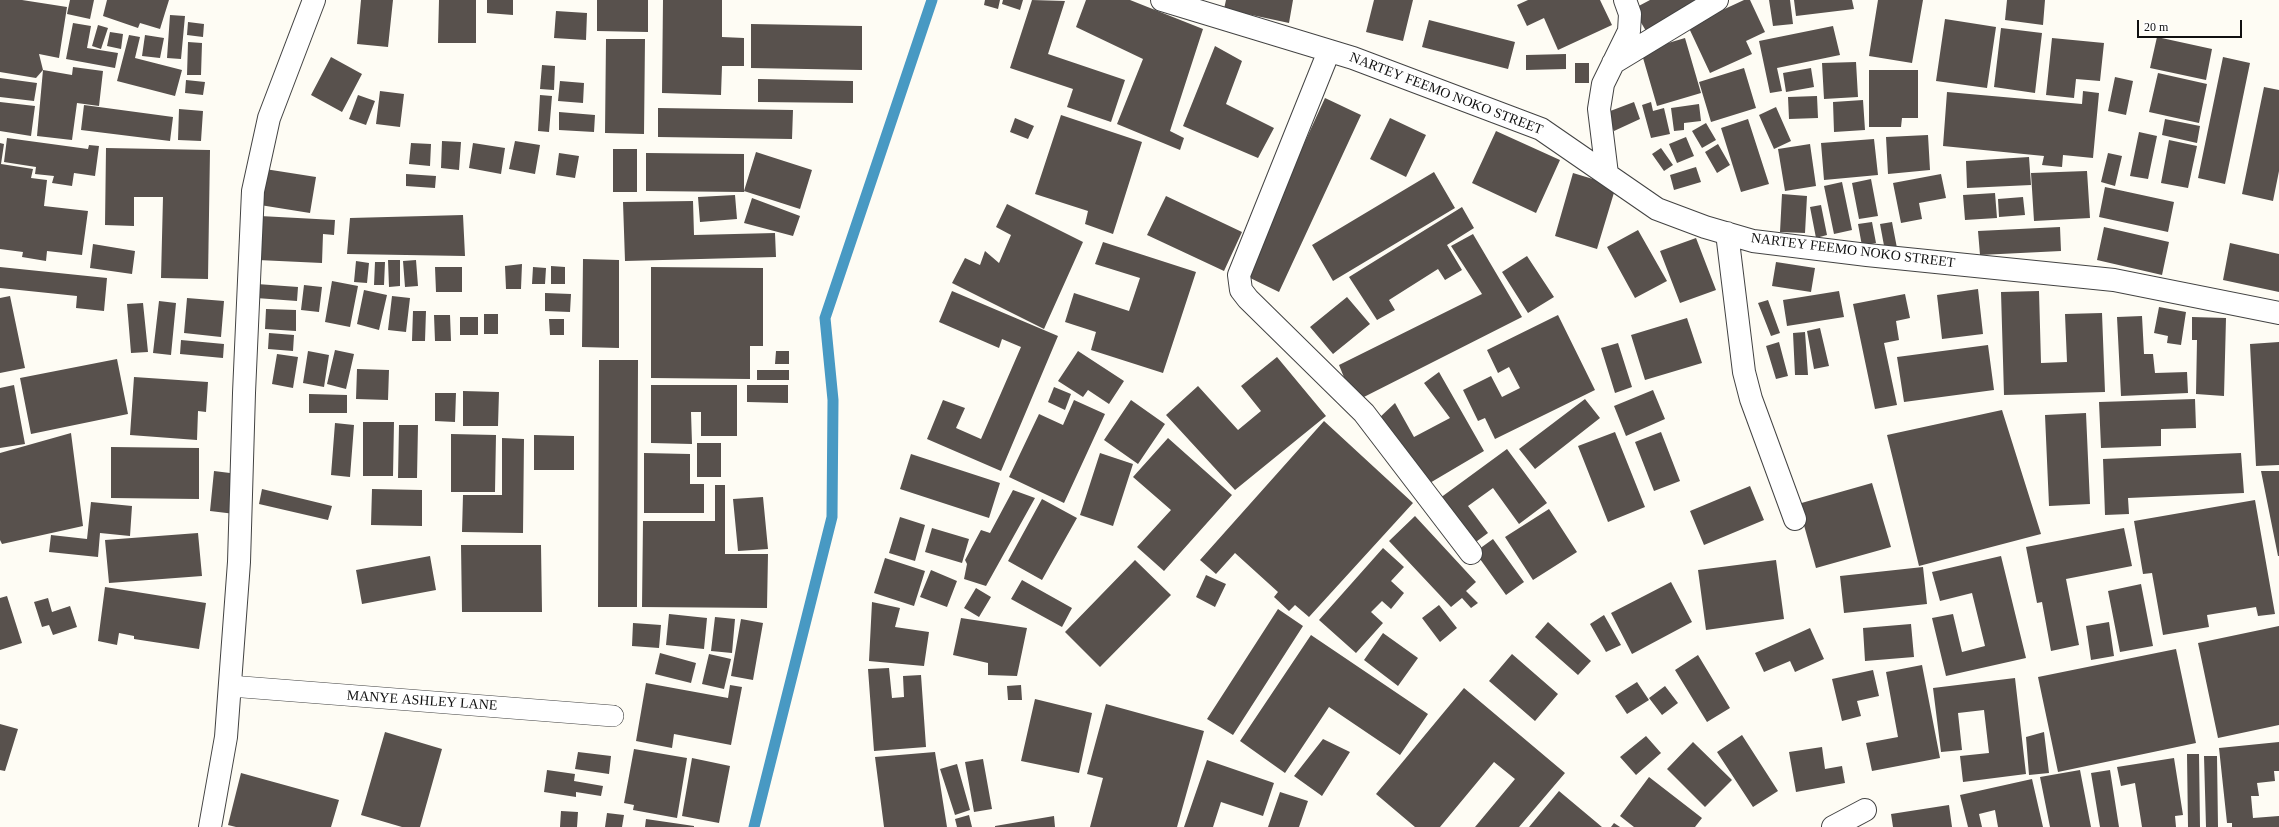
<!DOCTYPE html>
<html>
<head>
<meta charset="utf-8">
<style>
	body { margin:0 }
	#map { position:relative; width:2279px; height:827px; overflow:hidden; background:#fefcf4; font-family:Georgia,serif }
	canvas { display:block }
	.scale { position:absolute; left:2137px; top:20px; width:105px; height:18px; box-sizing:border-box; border:2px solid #101010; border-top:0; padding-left:5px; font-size:12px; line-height:14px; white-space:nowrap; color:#101010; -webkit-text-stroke:3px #fff; paint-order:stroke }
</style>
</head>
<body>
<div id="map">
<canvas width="2279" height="827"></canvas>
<div class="scale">20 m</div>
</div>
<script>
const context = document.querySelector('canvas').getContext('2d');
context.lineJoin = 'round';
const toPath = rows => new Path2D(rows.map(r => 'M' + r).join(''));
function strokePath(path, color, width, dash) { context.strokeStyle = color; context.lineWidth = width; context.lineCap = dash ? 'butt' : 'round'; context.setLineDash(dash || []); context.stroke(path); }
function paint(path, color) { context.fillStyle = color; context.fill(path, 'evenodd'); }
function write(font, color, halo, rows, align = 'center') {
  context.font = font + ' Georgia,serif'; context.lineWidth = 4; context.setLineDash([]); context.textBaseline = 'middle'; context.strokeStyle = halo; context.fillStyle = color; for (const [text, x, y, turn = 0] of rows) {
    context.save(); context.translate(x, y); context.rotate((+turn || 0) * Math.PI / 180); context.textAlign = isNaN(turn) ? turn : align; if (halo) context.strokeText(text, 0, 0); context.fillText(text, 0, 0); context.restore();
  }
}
const stream = toPath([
	[754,827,832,517,833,400,825,318,932,0]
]);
const building = toPath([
	[0,0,22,0,67,7,59,58,39,54,43,70,36,78,0,72],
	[70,0,94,0,90,19,67,14],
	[107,0,169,0,160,29,140,23,138,28,103,16],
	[361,0,393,0,388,47,357,44],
	[439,0,476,0,476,43,438,43],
	[487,0,513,0,513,15,487,13],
	[597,0,648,0,648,32,597,31],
	[663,0,722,0,722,37,744,38,744,66,722,66,721,95,662,93],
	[985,0,1000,0,998,9,984,5],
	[1003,0,1023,0,1020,10,1002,4],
	[1032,0,1065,1,1048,54,1125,80,1111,122,1067,107,1073,89,1010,68],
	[1086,0,1130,0,1203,29,1170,131,1184,138,1180,150,1117,124,1143,59,1076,27],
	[1226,0,1293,0,1289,23,1224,9],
	[1374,0,1413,0,1403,41,1366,32],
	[1528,0,1600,0,1612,25,1558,50,1544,18,1527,26,1517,5],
	[1650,0,1701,0,1646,31,1633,9],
	[1744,0,1750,0,1765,32,1746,41,1752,54,1710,73,1688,26],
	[1769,0,1790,0,1793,24,1773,26],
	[1794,0,1852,0,1854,9,1796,16],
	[1878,0,1923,0,1912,63,1869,56],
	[2007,0,2045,0,2043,25,2005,20],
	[556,11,587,13,586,40,554,38],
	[170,15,185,16,181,59,167,58],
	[1945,19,1996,27,1987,88,1936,81],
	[1429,20,1515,42,1508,69,1422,47],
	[188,22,204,24,203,37,187,35],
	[73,23,91,26,87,48,118,53,115,68,66,59],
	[751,24,862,26,862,70,751,68],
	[98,25,108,28,101,49,92,46],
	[1833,26,1840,55,1777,68,1782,91,1770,93,1759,41],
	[2001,28,2042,33,2035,93,1994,87],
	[110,32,123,34,121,49,107,46],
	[129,35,140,37,135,58,182,70,175,96,117,81],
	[145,35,164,38,160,58,142,56],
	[2157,37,2212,49,2206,80,2150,68],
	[1685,38,1701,93,1657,106,1641,51],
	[2052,38,2104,43,2100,81,2076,79,2074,98,2046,95],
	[606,39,645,39,644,134,605,133],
	[188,42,202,43,201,75,187,75],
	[1215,46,1242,61,1226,104,1274,128,1258,158,1183,126],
	[1566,54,1566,69,1526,70,1526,55],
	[331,57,362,74,342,112,311,95],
	[2223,57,2250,63,2225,184,2198,178],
	[1856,62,1858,97,1824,99,1822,63],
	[1575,63,1589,63,1589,83,1575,83],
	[542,65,555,66,554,90,540,89],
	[73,67,103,71,99,106,77,103,72,140,37,136,43,70,72,75],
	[1744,68,1756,108,1711,122,1699,82],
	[1811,68,1814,87,1786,92,1783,73],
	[1869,70,1918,70,1918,118,1902,118,1901,127,1869,127],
	[2158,73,2207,84,2199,123,2149,112],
	[2115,77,2133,81,2126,115,2108,111],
	[0,78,37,83,34,101,0,97],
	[758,79,853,81,853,103,758,102],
	[186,80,205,82,203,95,185,93],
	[560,81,584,83,583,103,558,101],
	[2264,87,2279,90,2279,171,2273,201,2242,194],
	[380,91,404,94,400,127,376,124],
	[2083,91,2099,93,2093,158,2063,155,2062,167,2042,165,2044,156,1943,146,1947,92,2082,104],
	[358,95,375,101,366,125,349,119],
	[540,95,552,96,549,132,538,131],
	[1817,96,1818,118,1789,119,1788,97],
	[1325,98,1361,115,1279,292,1244,275],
	[1863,100,1865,130,1834,132,1833,102],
	[0,102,35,106,31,136,0,131],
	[1634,102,1640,119,1614,131,1605,113],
	[1651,102,1653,111,1664,108,1670,134,1651,138,1642,105],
	[1699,104,1701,121,1684,123,1684,130,1674,131,1671,108],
	[84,105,173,117,170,141,81,130],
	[1776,107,1791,141,1774,149,1759,115],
	[658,108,793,110,792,139,658,137],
	[179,109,203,111,201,141,178,140],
	[559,112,595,115,594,132,559,130],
	[1061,115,1142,142,1113,234,1085,224,1088,211,1035,194],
	[1015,118,1034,126,1028,139,1010,132],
	[1390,118,1426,135,1406,177,1370,159],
	[1748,119,1769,184,1741,192,1721,128],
	[2165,119,2200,126,2197,143,2162,135],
	[1706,123,1716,140,1702,148,1692,131],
	[1496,131,1560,160,1536,213,1472,183],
	[2139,132,2157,136,2148,179,2130,176],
	[1928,135,1930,170,1888,174,1886,137],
	[1686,137,1694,156,1677,163,1669,144],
	[7,138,88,149,89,145,99,146,95,176,74,173,72,186,52,183,54,176,35,174,36,167,4,162],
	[1874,139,1878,175,1824,180,1821,143],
	[2169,140,2197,146,2188,188,2161,183],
	[442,141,461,142,459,170,441,168],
	[515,141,540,145,535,174,509,169],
	[0,143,4,144,1,164,33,169,31,178,47,180,44,206,88,211,82,255,47,251,46,261,22,257,23,252,0,249],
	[411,143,431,144,430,166,409,164],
	[473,143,505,148,501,174,469,168],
	[1718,144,1730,165,1717,173,1705,152],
	[1810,144,1816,186,1785,191,1778,149],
	[106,148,210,150,208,279,161,278,163,197,134,197,134,226,105,225],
	[1661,148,1673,165,1664,171,1652,154],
	[613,149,637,149,637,192,613,192],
	[756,152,812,170,800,209,744,191],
	[559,153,579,156,575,178,556,175],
	[646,153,744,154,744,192,646,191],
	[2108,153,2122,156,2115,186,2101,182],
	[2029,157,2031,185,1967,188,1966,161],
	[1696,167,1701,182,1674,190,1670,175],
	[265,169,316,177,310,213,260,205],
	[2087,171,2090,218,2034,221,2031,173],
	[1434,172,1455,208,1333,281,1312,245],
	[1573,173,1616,186,1597,249,1555,236],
	[406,174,436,176,435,188,406,186],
	[1941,174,1946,198,1919,203,1922,219,1901,223,1893,183],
	[1871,179,1878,216,1859,219,1852,183],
	[1842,182,1852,230,1834,234,1824,186],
	[2105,187,2174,202,2168,232,2099,217],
	[1995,193,1997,218,1965,220,1963,195],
	[1782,194,1807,196,1805,233,1780,232],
	[735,195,737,219,700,222,698,197],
	[1166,196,1242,232,1224,271,1147,235],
	[2023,197,2025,215,1999,217,1998,199],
	[752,198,800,216,793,236,744,223],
	[693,201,694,235,775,233,776,257,625,261,623,202],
	[1007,204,1083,242,1044,329,952,283,965,258,980,265,985,251,999,263,1011,235,996,227],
	[1821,205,1827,235,1816,238,1810,207],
	[1462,207,1474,228,1447,245,1462,270,1445,280,1438,269,1389,300,1395,310,1377,320,1349,277],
	[463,215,465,256,347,254,350,218],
	[260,216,335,220,334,235,323,234,322,263,258,260],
	[1872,222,1876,243,1862,246,1858,224],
	[1892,222,1897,248,1885,251,1880,224],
	[2060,227,2061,251,1980,255,1978,231],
	[2104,227,2169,242,2162,275,2097,260],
	[1638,230,1667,281,1635,298,1607,247],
	[1473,234,1522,317,1354,402,1339,365,1482,294,1451,246],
	[1696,238,1716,290,1680,303,1660,251],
	[1103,242,1196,272,1163,373,1091,350,1096,332,1065,322,1074,293,1129,311,1140,278,1095,264],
	[2230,243,2279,254,2279,292,2223,280],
	[93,244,135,251,132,274,90,268],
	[1527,256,1554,297,1528,313,1502,272],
	[583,259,619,260,619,348,582,347],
	[388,260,400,260,400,286,389,287],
	[416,260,418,286,405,287,403,261],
	[356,261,369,263,367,283,354,282],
	[375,262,385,262,384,285,374,285],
	[1776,262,1815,268,1811,292,1772,286],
	[522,264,521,289,506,289,505,266],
	[551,266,565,267,565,284,551,284],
	[0,267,107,278,104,311,76,308,77,296,0,288],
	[435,267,462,267,462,292,436,292],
	[533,267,546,268,545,284,532,284],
	[651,267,763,268,763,346,750,346,750,379,651,378],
	[332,281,358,286,350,327,325,322],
	[257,284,298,287,297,301,256,298],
	[304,285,322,287,319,312,301,310],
	[1978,289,1983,334,1942,339,1937,295],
	[364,290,387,295,379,330,357,324],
	[952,291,1058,336,1001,471,927,439,943,400,965,408,956,428,981,439,1021,347,1002,339,999,348,939,322],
	[1839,291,1844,317,1787,326,1783,300],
	[2039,291,2041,363,2067,362,2065,314,2102,313,2105,392,2004,395,2001,292],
	[545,293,571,294,570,312,545,311],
	[1905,294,1910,318,1896,321,1899,340,1884,343,1897,405,1875,409,1853,304],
	[10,296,25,368,0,373,0,298],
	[392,296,410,298,406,332,388,330],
	[1347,297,1370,324,1333,354,1310,327],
	[187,298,224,301,221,337,184,333],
	[1768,300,1780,333,1771,336,1758,303],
	[159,301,176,303,171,355,153,353],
	[143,303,148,352,131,353,127,304],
	[2159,307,2186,312,2181,345,2167,343,2168,336,2154,333],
	[266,309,296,310,296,331,265,329],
	[413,311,426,311,425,341,412,341],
	[484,314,498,314,498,334,484,334],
	[434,315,450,315,451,341,435,341],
	[1558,315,1595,390,1495,439,1485,418,1478,421,1463,390,1491,376,1502,397,1520,388,1509,367,1498,373,1487,350],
	[2142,316,2144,354,2153,354,2155,373,2187,372,2188,393,2121,396,2117,317],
	[460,317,478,317,478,335,460,335],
	[2192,317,2226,318,2224,396,2196,394,2197,340,2192,340],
	[1687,318,1702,363,1645,380,1631,335],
	[549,319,564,319,564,335,550,335],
	[1820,328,1829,366,1814,369,1807,331],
	[1805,332,1808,375,1795,375,1793,333],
	[269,333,294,335,293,351,268,349],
	[181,340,224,344,223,358,180,354],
	[1779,342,1788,376,1776,379,1766,346],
	[2279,342,2279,465,2256,466,2250,344],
	[1618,343,1632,387,1615,393,1601,348],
	[1988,345,1994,390,1904,402,1897,357],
	[335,350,354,354,346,389,327,384],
	[308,351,329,355,324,387,303,383],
	[776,351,789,351,789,364,775,364],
	[1078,351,1124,381,1109,404,1088,390,1083,397,1058,381],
	[277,354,298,357,293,388,272,384],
	[1277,357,1326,416,1235,490,1166,415,1198,386,1238,430,1261,411,1241,386],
	[117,359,128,414,31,434,20,378],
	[599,360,638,360,637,607,598,607],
	[357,369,389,370,388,400,356,399],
	[757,370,789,370,789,380,757,380],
	[1439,372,1484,451,1423,487,1378,419,1395,403,1414,437,1450,418,1424,383],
	[134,377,208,382,206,412,198,411,197,440,130,435],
	[14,385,25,444,0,448,0,388],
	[651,385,737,385,737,436,701,436,701,412,691,412,692,444,651,443],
	[747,385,788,385,788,403,747,402],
	[1054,387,1071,394,1065,410,1048,402],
	[1653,390,1665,419,1626,436,1614,406],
	[463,391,499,392,498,426,463,426],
	[435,393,456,393,455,422,435,421],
	[309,394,347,395,347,413,309,413],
	[1585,399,1600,418,1535,469,1519,449],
	[2195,399,2196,428,2161,429,2161,446,2101,448,2099,402],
	[1074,400,1105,414,1064,503,1009,477,1039,414,1063,425],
	[1131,400,1165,424,1138,464,1104,440],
	[2002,410,2041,534,1919,566,1887,435],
	[2086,413,2090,504,2049,506,2045,415],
	[1324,421,1413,503,1309,617,1295,605,1289,611,1274,597,1278,592,1235,553,1216,574,1200,560],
	[363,422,394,422,393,476,363,476],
	[335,423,354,425,350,477,331,475],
	[399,425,418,425,417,478,398,478],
	[1615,432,1645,507,1608,522,1578,446],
	[1661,432,1680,481,1654,491,1635,442],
	[71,433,83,526,2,544,0,540,0,453],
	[451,434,496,435,495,492,451,492],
	[534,435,574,436,574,470,534,470],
	[502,438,524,439,523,533,462,532,463,495,502,495],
	[1168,438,1232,495,1164,571,1137,547,1171,510,1133,477],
	[697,443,721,443,721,477,697,477],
	[111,447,199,448,199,499,111,498],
	[1507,449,1547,503,1519,524,1493,488,1468,506,1488,533,1469,547,1436,501],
	[644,453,690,454,690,484,704,484,704,513,644,513],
	[1100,453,1133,464,1113,526,1080,515],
	[2241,453,2244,493,2128,498,2129,514,2105,515,2103,459],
	[911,454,1000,483,989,518,900,489],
	[214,471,238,474,235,514,210,511],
	[2261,471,2279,471,2279,556,2278,556],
	[1872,483,1891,547,1816,568,1798,504],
	[715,485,725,485,725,554,768,554,767,608,642,607,643,521,715,521],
	[1750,486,1764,520,1704,545,1690,511],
	[262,489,332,506,328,520,259,504],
	[372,489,422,490,422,526,371,525],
	[1013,490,1035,498,986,586,964,579,967,564,965,560,981,530,990,533],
	[763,497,768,549,738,551,733,499],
	[1042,499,1077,518,1042,580,1008,561],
	[2255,500,2275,614,2258,616,2256,607,2207,615,2209,627,2163,635,2152,573,2143,574,2134,521],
	[91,502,132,506,130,536,100,533,98,557,49,552,51,535,87,539],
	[1549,509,1577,552,1533,580,1505,537],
	[1415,516,1476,582,1466,591,1478,603,1471,608,1462,598,1451,607,1389,541],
	[900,517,925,525,915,561,889,553],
	[932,528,969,539,962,563,925,552],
	[2124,528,2132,566,2066,579,2079,645,2051,651,2042,602,2037,603,2026,547],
	[198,533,202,576,109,583,105,540],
	[1493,539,1524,582,1506,595,1475,552],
	[461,545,541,545,542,612,462,612],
	[1383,548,1404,567,1391,581,1404,593,1391,609,1382,601,1371,612,1383,623,1356,653,1319,620],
	[430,556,436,590,362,604,356,570],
	[2001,556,2026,658,1946,676,1932,618,1953,614,1962,652,1985,646,1972,593,1940,601,1932,572],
	[885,558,925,571,914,606,874,593],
	[1135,560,1171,595,1100,667,1065,632],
	[1776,560,1784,619,1706,630,1698,570],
	[1923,567,1927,604,1844,613,1840,576],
	[931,570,957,581,947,607,920,597],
	[1206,575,1226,584,1215,607,1196,597],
	[1022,580,1072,608,1062,627,1011,599],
	[1671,582,1692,622,1632,654,1611,613],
	[2141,584,2153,646,2120,652,2108,591],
	[105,587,206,603,199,649,134,639,134,636,119,633,117,645,98,641],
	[976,588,991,597,979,617,964,608],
	[7,596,22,643,0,650,0,598],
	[48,598,52,612,70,606,77,627,53,635,49,625,42,627,34,602],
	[872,602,900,608,895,627,929,632,924,666,869,661],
	[1439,605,1457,628,1440,642,1422,618],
	[1278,609,1303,626,1233,735,1207,719],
	[669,614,707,618,704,649,666,645],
	[1604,615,1621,645,1606,652,1590,624],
	[715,617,735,619,732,653,711,651],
	[961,618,1027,628,1017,676,988,675,988,663,953,655],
	[741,619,763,623,753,680,731,676],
	[1548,622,1591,661,1578,675,1535,637],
	[2109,622,2114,656,2091,660,2086,626],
	[633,623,661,625,659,648,632,646],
	[1911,624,1914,657,1865,661,1863,628],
	[2279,626,2279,725,2218,738,2198,643],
	[1810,628,1824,659,1795,672,1790,661,1764,672,1755,653],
	[1383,633,1418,658,1398,686,1364,660],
	[1311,635,1428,714,1400,755,1329,707,1285,773,1240,741],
	[2176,649,2196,743,2058,772,2038,677],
	[660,653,696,663,691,683,655,674],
	[709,654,731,659,724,689,702,684],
	[1512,654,1558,694,1535,721,1489,681],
	[1698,655,1730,708,1707,722,1675,670],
	[1922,665,1940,758,1872,771,1866,743,1898,737,1886,672],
	[889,668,892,698,904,697,903,676,921,675,926,747,874,751,868,669],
	[1873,670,1879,696,1857,701,1861,716,1842,721,1832,679],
	[2015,678,2026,774,1963,782,1960,756,1989,753,1984,710,1958,713,1962,750,1941,752,1933,688],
	[1637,682,1649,700,1627,714,1615,696],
	[646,683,728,698,730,685,742,687,731,745,674,734,672,748,636,741],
	[1021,685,1022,700,1008,700,1007,686],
	[1665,686,1678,703,1662,715,1649,698],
	[1464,688,1565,773,1519,827,1475,827,1515,779,1494,762,1440,827,1415,827,1376,794],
	[1035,699,1092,713,1079,773,1021,761],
	[1106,704,1204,731,1177,827,1090,827,1103,778,1087,774],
	[0,724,18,729,5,771,0,770],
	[385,732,442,749,420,827,402,827,361,815],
	[2044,732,2049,773,2029,775,2026,737],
	[1742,735,1778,791,1753,807,1717,752],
	[1646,736,1661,753,1636,775,1620,757],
	[1323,739,1350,752,1322,796,1294,776],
	[1693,742,1732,780,1705,807,1667,769],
	[2279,742,2279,771,2274,771,2275,781,2257,783,2259,796,2251,796,2253,818,2279,816,2279,827,2232,827,2232,823,2227,823,2219,748],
	[1822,747,1825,769,1842,766,1845,783,1796,792,1789,752],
	[634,749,687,758,677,818,633,810,634,805,624,803],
	[578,752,611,756,609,774,575,769],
	[935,752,947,827,884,827,875,757],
	[2187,754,2199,754,2200,827,2188,827],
	[2204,756,2217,756,2218,827,2206,827],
	[692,758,730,766,719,823,682,816],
	[2174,758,2183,815,2175,816,2176,827,2142,827,2135,783,2121,786,2117,767],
	[983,759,992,809,974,812,965,762],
	[1207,760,1274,783,1263,816,1221,802,1213,827,1184,827],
	[957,764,970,810,955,815,940,769],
	[547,770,575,774,574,781,603,786,601,796,576,792,576,797,544,792],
	[2080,770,2091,827,2050,827,2040,777],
	[2110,770,2119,827,2100,827,2091,773],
	[241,773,339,800,331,827,236,827,228,825],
	[1649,777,1702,818,1695,827,1634,827,1620,816],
	[2032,779,2043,827,1998,827,1995,810,1979,814,1982,827,1968,827,1960,795],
	[1559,791,1602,827,1529,827],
	[1280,792,1308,801,1299,827,1268,827],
	[1949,805,1952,827,1893,827,1891,814],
	[561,811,578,812,577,827,560,827],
	[607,813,624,815,622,827,605,827],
	[969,815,972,827,957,827,955,819],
	[1054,816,1055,827,995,827,995,826],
	[646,819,694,826,694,827,645,827],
	[1614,823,1620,827,1611,827]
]);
const lane = toPath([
	[230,686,613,716]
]);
const street = toPath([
	[1162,0,1353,58,1541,129,1657,209,1705,227,1753,241,1867,255,2114,280,2279,313],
	[1329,51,1239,275,1241,290,1248,299,1364,413,1471,553],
	[1613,63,1717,0],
	[1607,174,1599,109,1603,84,1629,31,1630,14,1625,0],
	[1727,233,1744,372,1751,399,1795,519],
	[210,827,226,737,239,562,244,393,253,191,269,118,314,0],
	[1833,827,1865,810]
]);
const streetNames = [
	["NARTEY FEEMO NOKO STREET",1446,94,21],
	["NARTEY FEEMO NOKO STREET",1853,251,7],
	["MANYE ASHLEY LANE",422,701,4]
];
strokePath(stream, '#4899c3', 11);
paint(building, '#58514d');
strokePath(lane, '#434343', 22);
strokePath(street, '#434343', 24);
strokePath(lane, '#fff', 21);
strokePath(street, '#fff', 22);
write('14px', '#101010', '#fff', streetNames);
</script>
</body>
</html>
